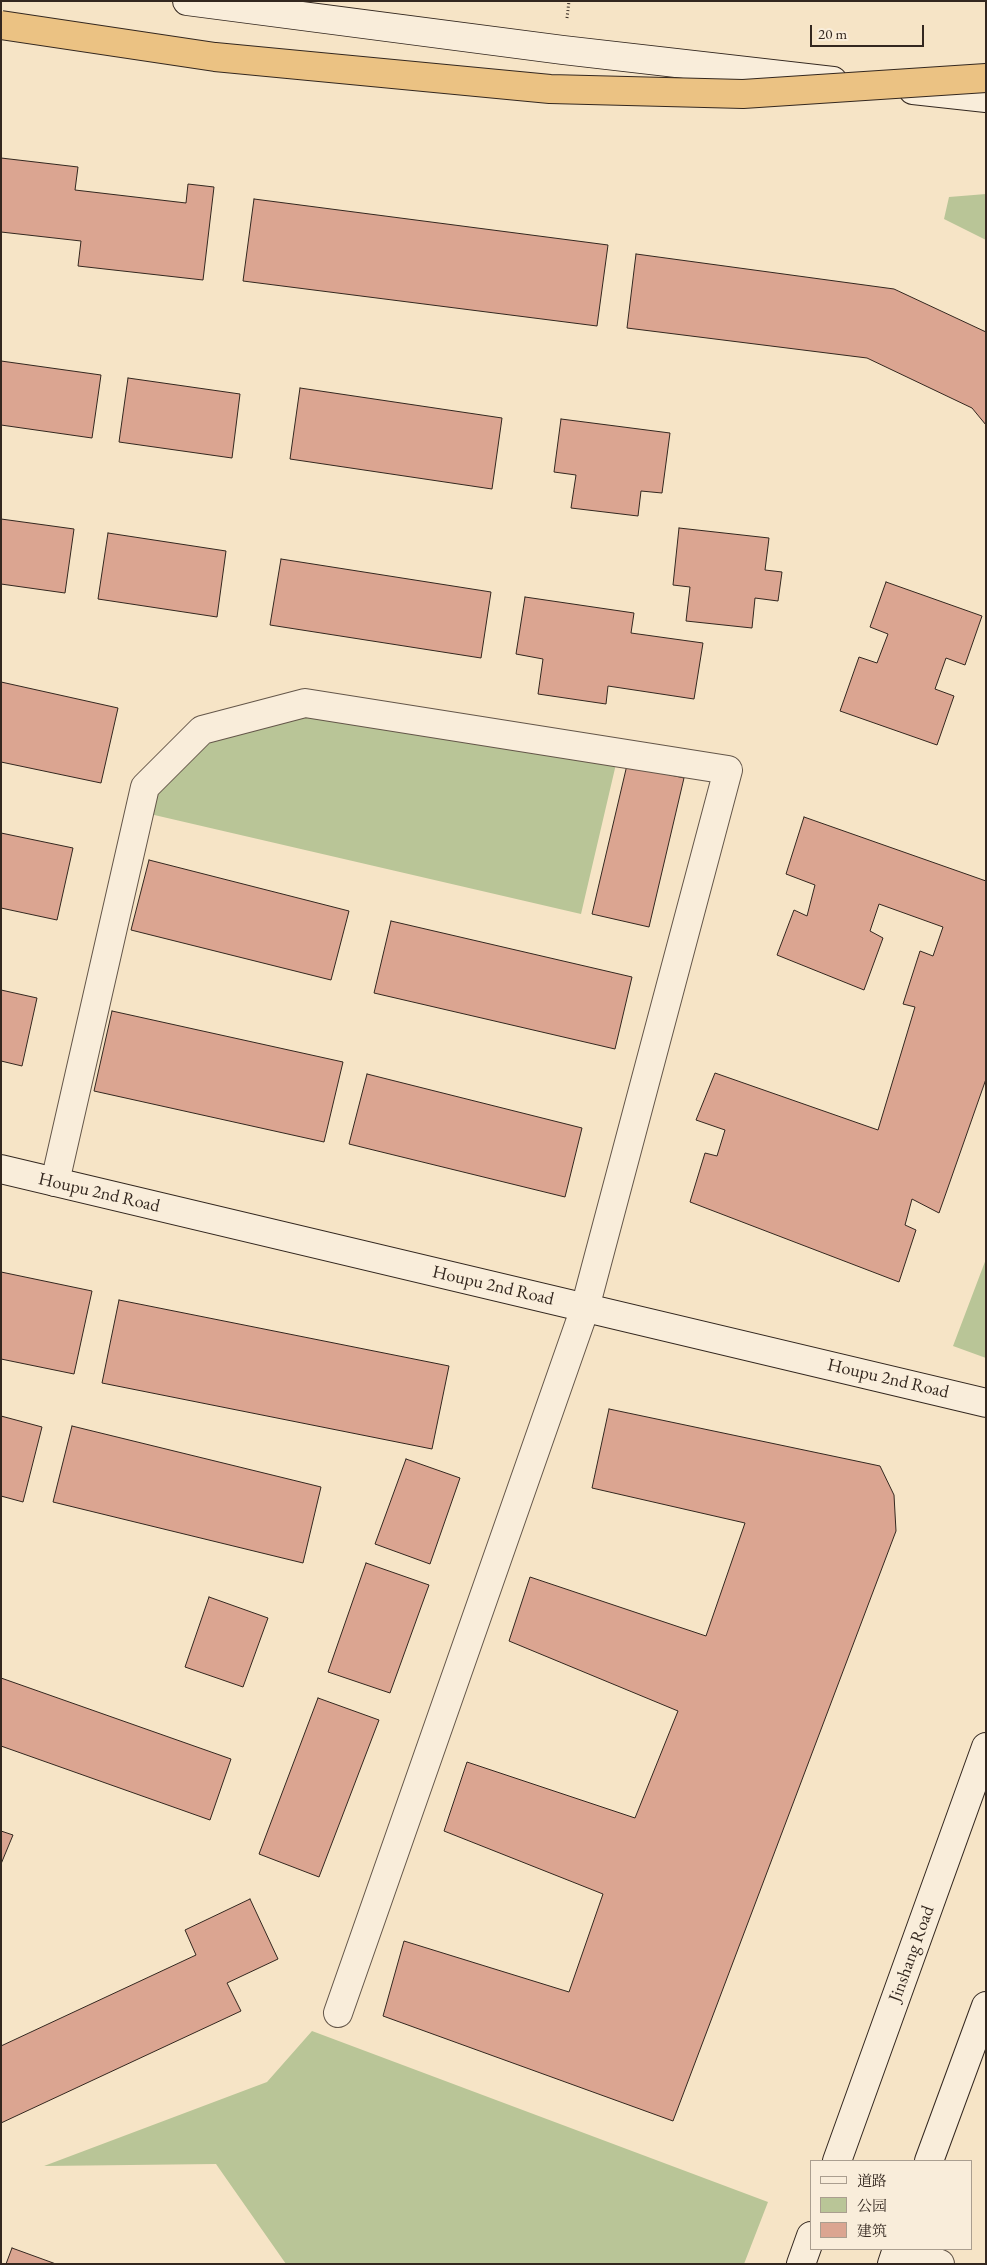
<!DOCTYPE html>
<html>
<head>
<meta charset="utf-8">
<style>
	body { margin:0 }
	#map { position:relative; width:987px; height:2265px; overflow:hidden; background:#f6e4c6; font-family:"EB Garamond","Noto Serif SC",serif }
	canvas { display:block }
	.frame { position:absolute; inset:0; border:2px solid #33271f; pointer-events:none }
	.legend { position:absolute; left:810px; top:2160px; width:162px; height:90px; box-sizing:border-box; background:#f9edda; border:1px solid #aa9e8f; margin:0; padding:6px 9px; list-style:none; font-size:15px; color:#33271f }
	.legend li { display:flex; align-items:center; gap:10px; height:25px }
	.legend b { width:25px; border:1px solid #aa9e8f }
	.scale { position:absolute; left:810px; top:25px; width:114px; height:22px; box-sizing:border-box; border:2px solid #33271f; border-top:0; padding-left:6px; font-size:15px; line-height:18px; white-space:nowrap; color:#33271f; -webkit-text-stroke:4px #f9edda; paint-order:stroke }
</style>
</head>
<body>
<div id="map">
<canvas width="987" height="2265"></canvas>
<div class="frame"></div>
<ul class="legend">
<li><b style="height:6px;background:#f9edda"></b>道路</li>
<li><b style="height:14px;background:#b9c597"></b>公园</li>
<li><b style="height:14px;background:#dba591"></b>建筑</li>
</ul>
<div class="scale">20 m</div>
</div>
<script>
const context = document.querySelector('canvas').getContext('2d');
context.lineJoin = 'round';
function paint(path, color) { context.fillStyle = color; context.fill(path, 'evenodd'); }
const toPath = rows => new Path2D(rows.map(r => 'M' + r).join(''));
function strokePath(path, color, width, dash) { context.strokeStyle = color; context.lineWidth = width; context.lineCap = dash ? 'butt' : 'round'; context.setLineDash(dash || []); context.stroke(path); }
function write(font, color, halo, rows, align = 'center') {
  context.font = font + ' "EB Garamond",serif'; context.lineWidth = 4.5; context.setLineDash([]); context.textBaseline = 'middle'; context.strokeStyle = halo; context.fillStyle = color; for (const [text, x, y, turn = 0] of rows) {
    context.save(); context.translate(x, y); context.rotate((+turn || 0) * Math.PI / 180); context.textAlign = isNaN(turn) ? turn : align; if (halo) context.strokeText(text, 0, 0); context.fillText(text, 0, 0); context.restore();
  }
}
const green = toPath([
	[986,194,986,240,944,219,949,197],
	[303,713,616,764,581,914,150,814,155,792,210,740],
	[986,1259,986,1358,953,1346],
	[312,2031,768,2202,744,2264,286,2264,216,2164,44,2166,267,2082]
]);
const building = toPath([
	[1,158,78,167,75,190,186,203,188,184,214,187,203,280,78,266,81,241,1,232,1,158],
	[254,199,608,245,597,326,243,281,254,199],
	[636,254,894,289,986,332,986,425,972,408,867,358,627,328,636,254],
	[1,361,101,375,92,438,1,425,1,361],
	[128,378,240,394,232,458,119,442,128,378],
	[300,388,502,418,492,489,290,459,300,388],
	[561,419,670,433,662,493,641,491,638,516,571,508,576,475,554,472,561,419],
	[1,519,74,529,65,593,1,584,1,519],
	[679,528,769,538,765,570,782,572,778,601,755,598,752,628,686,621,690,587,673,585,679,528],
	[108,533,226,551,217,617,98,599,108,533],
	[281,559,491,592,481,658,270,625,281,559],
	[886,582,982,616,965,665,946,658,935,689,954,696,937,745,840,711,859,657,877,663,888,634,870,627,886,582],
	[525,597,634,613,631,633,703,643,694,699,608,686,606,704,538,694,543,659,516,654,525,597],
	[1,682,118,708,101,783,1,762,1,682],
	[627,765,684,778,649,927,592,914,627,765],
	[804,817,986,881,986,1079,939,1213,912,1199,905,1225,916,1230,899,1282,690,1202,705,1153,717,1156,725,1130,696,1120,715,1073,878,1130,915,1007,903,1004,920,951,933,956,943,927,879,904,870,931,883,938,864,990,777,955,794,910,807,916,815,885,786,874,804,817],
	[1,833,73,848,57,920,1,908,1,833],
	[149,860,349,911,331,980,131,930,149,860],
	[391,921,632,977,615,1049,374,993,391,921],
	[1,990,37,998,22,1066,1,1061,1,990],
	[112,1011,343,1062,324,1142,94,1091,112,1011],
	[367,1074,582,1128,565,1197,349,1144,367,1074],
	[1,1272,92,1291,74,1374,1,1359,1,1272],
	[119,1300,449,1366,432,1449,102,1383,119,1300],
	[609,1409,880,1466,894,1495,896,1531,673,2121,383,2016,404,1941,569,1992,603,1894,444,1831,467,1762,635,1818,678,1711,509,1641,530,1577,706,1636,745,1523,592,1488,609,1409],
	[1,1416,42,1427,23,1502,1,1496,1,1416],
	[72,1426,321,1487,303,1563,53,1502,72,1426],
	[406,1459,460,1478,430,1564,375,1544,406,1459],
	[366,1563,429,1585,390,1693,328,1672,366,1563],
	[209,1597,268,1618,243,1687,185,1667,209,1597],
	[1,1678,231,1759,210,1820,1,1746,1,1678],
	[318,1698,379,1720,319,1877,259,1854,318,1698],
	[1,1831,13,1835,1,1864,1,1831],
	[250,1899,278,1959,227,1983,241,2011,1,2123,1,2046,196,1955,185,1930,250,1899],
	[12,2248,56,2264,6,2264,12,2248]
]);
const path = toPath([
	[567,18,569,1]
]);
const street = toPath([
	[55,1182,145,787,202,730,305,703,728,770,585,1308,338,2013],
	[898,2249,940,2264]
]);
const secondary = toPath([
	[187,1,563,50,833,81],
	[913,90,986,98],
	[1,1169,986,1403],
	[837,2161,986,1747],
	[929,2161,986,2006],
	[801,2264,811,2236],
	[892,2264,897,2249]
]);
const highwayBridge = toPath([
	[1,25,215,57,550,89,743,94,986,78]
]);
const streetNames = [
	["Houpu 2nd Road",99,1193,13],
	["Houpu 2nd Road",493,1286,13],
	["Houpu 2nd Road",888,1379,13],
	["Jinshang Road",912,1954,-70]
];
paint(green, '#b9c597');
paint(building, '#dba591');
strokePath(building, '#33271f', 1);
strokePath(street, '#645649', 30);
strokePath(secondary, '#33271f', 30);
strokePath(path, '#33271f', 3, [1, 2.5]);
strokePath(street, '#f9edda', 28);
strokePath(secondary, '#f9edda', 28);
strokePath(highwayBridge, '#33271f', 30, []);
strokePath(highwayBridge, '#ebc283', 28);
write('18px', '#33271f', '#f9edda', streetNames);
</script>
</body>
</html>
